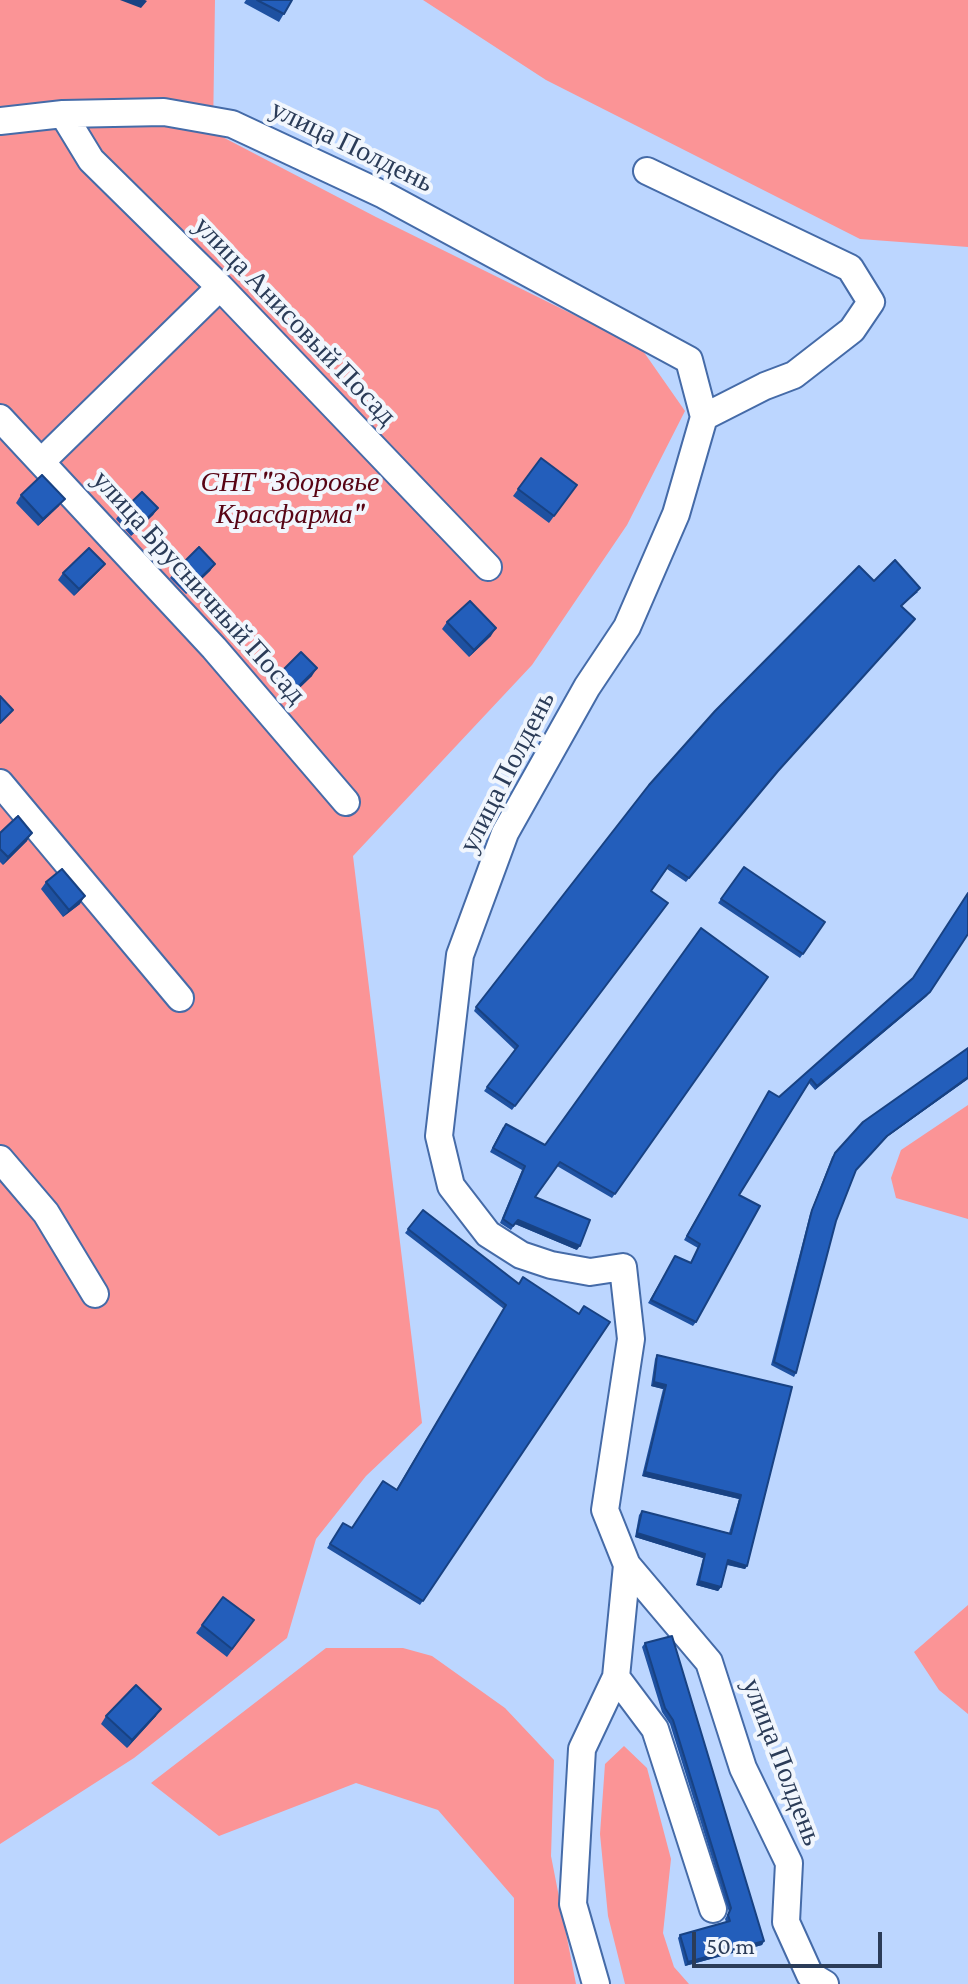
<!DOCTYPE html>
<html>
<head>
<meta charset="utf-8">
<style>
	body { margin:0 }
	#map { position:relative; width:968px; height:1984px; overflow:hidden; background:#bcd6ff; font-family:"Crimson Pro",serif }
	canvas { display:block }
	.scale { position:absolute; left:692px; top:1932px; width:190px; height:36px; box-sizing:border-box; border:4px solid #2b3c58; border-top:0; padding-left:10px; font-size:24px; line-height:28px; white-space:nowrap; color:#2b3c58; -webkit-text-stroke:6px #f1f6fd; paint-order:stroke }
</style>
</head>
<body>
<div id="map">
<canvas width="968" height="1984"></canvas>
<div class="scale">50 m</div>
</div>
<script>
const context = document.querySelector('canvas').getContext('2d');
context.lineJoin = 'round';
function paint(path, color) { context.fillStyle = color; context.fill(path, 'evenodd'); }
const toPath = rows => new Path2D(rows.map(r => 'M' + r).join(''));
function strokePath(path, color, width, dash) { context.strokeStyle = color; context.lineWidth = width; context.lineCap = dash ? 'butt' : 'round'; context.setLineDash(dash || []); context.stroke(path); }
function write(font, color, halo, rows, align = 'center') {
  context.font = font + ' "Crimson Pro",serif'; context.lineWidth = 8; context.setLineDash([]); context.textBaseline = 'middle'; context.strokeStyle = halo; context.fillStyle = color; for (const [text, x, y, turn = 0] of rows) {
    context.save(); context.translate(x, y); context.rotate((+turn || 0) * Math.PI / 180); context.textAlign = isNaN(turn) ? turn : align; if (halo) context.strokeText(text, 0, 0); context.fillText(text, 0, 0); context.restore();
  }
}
const green = toPath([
	[0,0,215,0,213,132,376,217,641,348,685,411,627,525,532,665,353,856,422,1423,366,1476,316,1539,287,1638,134,1758,0,1844],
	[423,0,968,0,968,247,860,239,546,80],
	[968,1105,968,1219,896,1198,891,1178,901,1150],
	[968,1605,968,1714,939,1690,914,1652],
	[326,1648,403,1648,432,1656,505,1708,554,1760,551,1856,576,1984,514,1984,514,1898,438,1810,356,1783,219,1836,151,1783],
	[624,1746,647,1768,671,1859,663,1933,674,1967,689,1984,625,1984,608,1916,600,1834,605,1764]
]);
const minor = toPath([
	[63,114,91,160,220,287,488,567],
	[0,121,63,114,164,112,232,124,384,195,689,360,704,417,676,514,627,627,587,687,505,833,460,955,439,1136,451,1186,488,1234,521,1255,551,1265,590,1272,623,1267,631,1339,605,1510,627,1565,709,1662,743,1768,789,1863,786,1922,810,1975,825,1984],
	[647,171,850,268,871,302,852,330,794,375,765,386,704,417],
	[0,418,214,648,346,802],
	[42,461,220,287],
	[0,783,180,998],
	[0,1159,46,1213,95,1294],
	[616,1677,655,1729,713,1909],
	[596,1984,573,1904,582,1749,616,1677,627,1565]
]);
const wall = toPath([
	[246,0,292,0,279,22,244,3],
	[541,458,577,485,549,523,513,496],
	[21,495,59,506,38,526,16,503],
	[158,508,153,515,131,536,116,519,121,512],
	[105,564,99,571,74,596,58,580,63,573],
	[215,564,210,571,186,594,170,578,176,570],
	[874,581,918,592,901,606,775,775,686,882,667,869,651,891,668,903,512,1110,484,1091,515,1050,474,1011,476,1007],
	[447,622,491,636,469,657,442,629],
	[312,676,287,700,271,684,276,677],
	[0,833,27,841,3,865,0,862],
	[744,867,825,922,800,958,718,903],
	[46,882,80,904,63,917,41,889],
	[768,977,612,1198,557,1166,535,1197,577,1250,515,1224,511,1230,500,1223,522,1170,490,1152,503,1127,545,1145],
	[927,996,815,1090,809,1083,739,1195,696,1322,693,1326,648,1303,673,1260,690,1263,698,1248,684,1240,767,1094,779,1097],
	[968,1048,968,1079,884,1139,855,1171,836,1221,796,1373,794,1377,771,1365,810,1214,832,1157,835,1153],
	[423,1210,519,1284,578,1314,610,1322,420,1605,327,1548,343,1523,352,1528,396,1490,504,1309,405,1233],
	[657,1355,792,1387,747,1566,745,1569,727,1565,721,1587,718,1591,696,1585,703,1558,635,1537,639,1515,642,1511,729,1533,739,1499,642,1476,663,1389,651,1386,655,1359],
	[223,1597,254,1620,227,1657,196,1633],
	[645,1643,764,1941,762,1945,685,1966,678,1938,680,1935,726,1922,725,1919,729,1912,670,1724,662,1712,642,1647],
	[106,1716,156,1716,127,1748,101,1724]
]);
const shadedWall = toPath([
	[120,0,145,0,147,1,141,8],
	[65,499,59,506,38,526,43,519],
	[158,508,153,515,131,536,137,528],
	[105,564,99,571,74,596,79,589],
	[215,564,210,571,186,594,191,587],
	[496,628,491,636,469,657,474,650],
	[317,668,312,676,287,700,292,693],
	[32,833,27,841,3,865,8,857],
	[85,896,80,904,63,917,69,910],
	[930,992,927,996,815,1090,817,1086],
	[968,1077,968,1079,884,1139,887,1136],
	[518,1220,580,1246,577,1250,515,1224],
	[654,1382,666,1385,663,1389,651,1386],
	[645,1472,741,1495,739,1499,642,1476],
	[637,1533,705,1554,703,1558,635,1537],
	[728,1560,747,1566,745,1569,725,1564],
	[699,1581,721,1587,718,1591,696,1585],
	[161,1709,156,1716,127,1748,132,1740],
	[764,1941,762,1945,685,1966,688,1962]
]);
const building = toPath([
	[257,0,292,0,284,14,257,0],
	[541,458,577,485,554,516,518,489,541,458],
	[42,475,65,499,43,519,21,495,42,475],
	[142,492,158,508,137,528,121,512,142,492],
	[199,547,215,564,191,587,176,570,199,547],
	[89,548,105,564,79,589,63,573,89,548],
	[895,560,920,588,901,606,915,619,778,771,689,878,669,865,651,891,668,903,515,1106,487,1087,518,1046,476,1007,649,785,715,711,859,566,874,581,895,560],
	[470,601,496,628,474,650,447,622,470,601],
	[301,652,317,668,292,693,276,677,301,652],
	[0,696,13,710,0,723,0,696],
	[18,816,32,833,8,857,0,849,0,833,18,816],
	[744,867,825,922,803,954,721,899,744,867],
	[62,869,85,896,69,910,46,882,62,869],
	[968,893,968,934,930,992,817,1086,811,1079,739,1195,760,1206,696,1322,651,1300,675,1256,691,1263,700,1244,687,1236,769,1091,779,1097,913,978,968,893],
	[701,928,768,977,615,1194,560,1162,535,1197,590,1220,580,1246,518,1220,513,1226,503,1219,525,1166,493,1148,506,1124,545,1145,701,928],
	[968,1048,968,1077,887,1136,856,1170,836,1221,796,1373,774,1362,812,1210,835,1153,863,1122,968,1048],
	[423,1210,519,1284,523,1277,579,1314,584,1306,610,1322,423,1601,330,1544,343,1523,352,1528,383,1481,397,1490,506,1305,408,1229,423,1210],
	[657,1355,792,1387,747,1566,728,1560,721,1587,699,1581,705,1554,637,1533,642,1511,731,1534,741,1495,645,1472,666,1385,654,1382,657,1355],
	[223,1597,254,1620,232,1649,202,1625,223,1597],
	[672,1636,764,1941,688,1962,680,1935,730,1921,728,1915,731,1908,673,1720,665,1708,645,1643,672,1636],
	[136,1685,161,1709,132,1740,106,1716,136,1685]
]);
const streetNames = [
	["улица Полдень",352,146,26],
	["улица Анисовый Посад",295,321,46],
	["улица Брусничный Посад",199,587,48],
	["улица Полдень",507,772,-63],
	["улица Полдень",782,1762,69]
];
const parkNames = [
	["СНТ \"Здоровье",290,482],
	["Красфарма\"",290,514]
];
paint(green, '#fb9496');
strokePath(minor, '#456ba8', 30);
strokePath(minor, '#fff', 26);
paint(wall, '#1e51a1');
paint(shadedWall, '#184283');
paint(building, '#235ebb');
strokePath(building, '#184283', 2);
write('28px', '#2b3c58', '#f1f6fd', streetNames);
write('italic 28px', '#580414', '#f1f6fd', parkNames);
</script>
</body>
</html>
